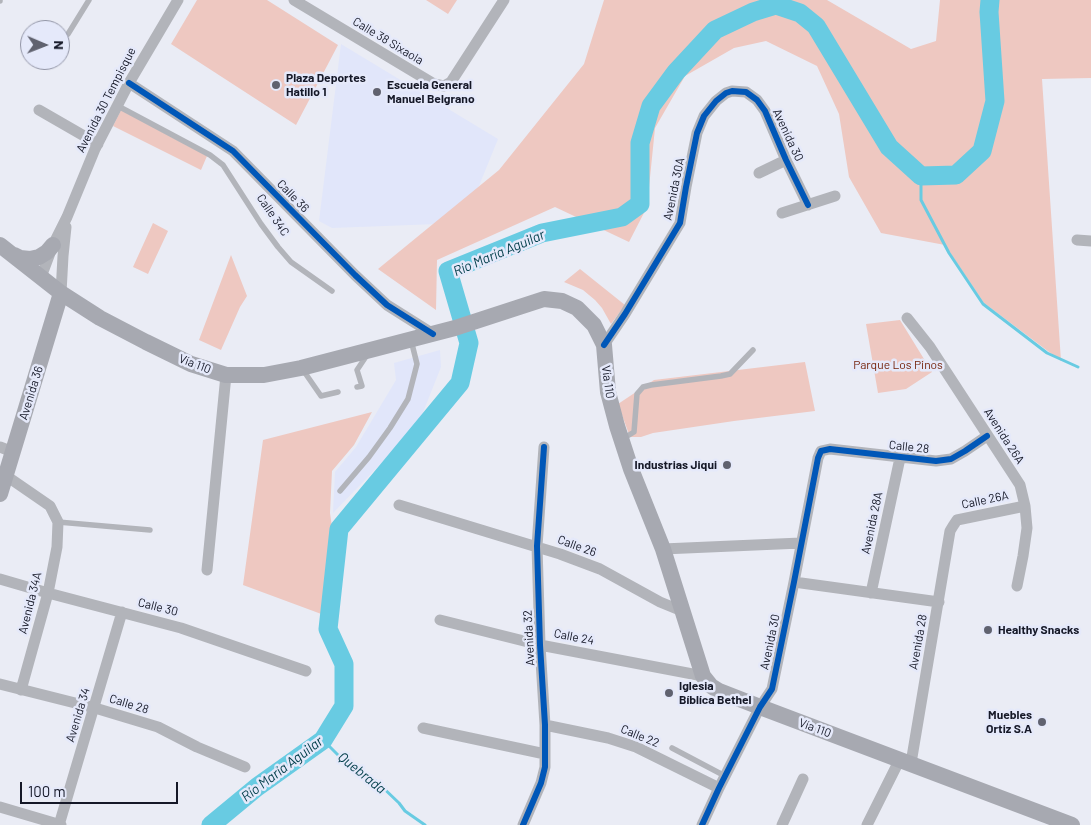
<!DOCTYPE html>
<html>
<head>
<meta charset="utf-8">
<style>
	body { margin:0 }
	#map { position:relative; width:1091px; height:825px; overflow:hidden; background:#eaecf5; font-family:Barlow,sans-serif }
	canvas { display:block }
	.north { position:absolute; left:20px; top:20px; width:50px; height:50px; box-sizing:border-box; background:#e5e9fa; border:1px solid #9295a6; border-radius:50%; rotate:91deg; font-size:14px; font-weight:700; line-height:20px; text-align:center; color:#151827 }
	.north::after { content:''; display:block; margin:auto; width:18px; height:22px; background:#60626f; clip-path:polygon(50% 0,100% 100%,50% 72%,0 100%) }
	.scale { position:absolute; left:20px; top:782px; width:158px; height:22px; box-sizing:border-box; border:2px solid #151827; border-top:0; padding-left:6px; font-size:15px; line-height:18px; white-space:nowrap; color:#151827; -webkit-text-stroke:4px #e5e9fa; paint-order:stroke }
</style>
</head>
<body>
<div id="map">
<canvas width="1091" height="825"></canvas>
<div class="north">N</div>
<div class="scale">100 m</div>
</div>
<script>
const context = document.querySelector('canvas').getContext('2d');
context.lineJoin = 'round';
function paint(path, color) { context.fillStyle = color; context.fill(path, 'evenodd'); }
const toPath = rows => new Path2D(rows.map(r => 'M' + r).join(''));
function strokePath(path, color, width, dash) { context.strokeStyle = color; context.lineWidth = width; context.lineCap = dash ? 'butt' : 'round'; context.setLineDash(dash || []); context.stroke(path); }
function write(font, color, halo, rows, align = 'center') {
  context.font = font + ' Barlow,sans-serif'; context.lineWidth = 5; context.setLineDash([]); context.textBaseline = 'middle'; context.strokeStyle = halo; context.fillStyle = color; for (const [text, x, y, turn = 0] of rows) {
    context.save(); context.translate(x, y); context.rotate((+turn || 0) * Math.PI / 180); context.textAlign = isNaN(turn) ? turn : align; if (halo) context.strokeText(text, 0, 0); context.fillText(text, 0, 0); context.restore();
  }
}
const built = toPath([
	[341,44,498,139,464,223,332,228,319,221],
	[440,350,441,367,422,415,399,445,333,513,335,472,356,447,396,380,394,363]
]);
const green = toPath([
	[197,0,267,0,338,45,296,125,171,44],
	[426,0,457,0,448,14],
	[604,0,827,0,911,49,936,41,940,0,1091,0,1091,78,1042,79,1061,361,984,303,945,245,881,233,849,177,839,114,817,66,766,41,734,48,685,76,655,128,647,207,629,242,555,207,437,260,436,310,378,269,499,170,584,64],
	[121,110,207,156,201,170,113,126],
	[153,223,168,231,148,274,133,267],
	[231,255,247,296,240,307,221,350,199,340],
	[580,269,625,305,611,324,602,308,595,300,583,290,564,282],
	[900,320,932,372,906,389,878,393,866,324],
	[805,362,815,411,734,421,653,433,641,437,630,437,618,404,654,380],
	[372,412,354,445,332,471,330,513,333,534,324,615,243,585,263,440]
]);
const stream = toPath([
	[921,176,921,200,949,253,983,304,1047,353,1078,367],
	[323,740,345,762,376,781,399,803,405,811,425,825]
]);
const river = toPath([
	[211,825,257,787,323,740,344,706,344,664,328,629,339,529,460,383,469,343,448,271,542,233,622,217,640,204,640,143,651,106,676,72,715,30,753,12,776,5,800,13,816,26,889,147,921,176,956,175,982,151,995,101,989,12,990,0]
]);
const lane = toPath([
	[0,1,0,0],
	[68,34,89,0],
	[118,106,210,155,223,165,261,224,278,247,291,262,332,291],
	[303,370,321,396,338,392],
	[357,387,362,386,357,370,367,355],
	[624,438,634,432,637,394,643,387,651,385,721,376,730,374,753,350],
	[340,491,369,457,390,428,408,399,417,364,411,340],
	[58,522,150,530],
	[672,748,725,776]
]);
const street = toPath([
	[294,0,434,84,444,86,451,82,504,0],
	[129,83,233,151,355,275,387,305,433,334],
	[39,110,98,144],
	[759,173,786,160],
	[782,213,835,196],
	[1077,240,1091,241],
	[41,277,53,245,67,217,95,149,129,83,178,0],
	[61,293,63,256,66,227],
	[907,318,930,347,1020,485,1025,506,1027,528,1023,556,1017,586],
	[604,345,625,314,680,223,686,187,697,133,704,116,716,101,726,93,732,91,746,92,757,100,765,111,786,160,808,205],
	[0,447,13,452],
	[5,475,50,506,58,522,57,547,48,593,21,690],
	[399,505,560,554,600,569,660,602,682,611],
	[663,549,801,543],
	[207,570,226,375],
	[0,579,48,593,181,628,306,671],
	[794,582,939,602],
	[871,593,900,458],
	[440,620,540,645,703,676],
	[0,684,95,708,158,727,197,747,245,767],
	[545,725,608,738,636,747,719,788],
	[423,728,545,754],
	[911,763,950,531,953,526,957,520,1025,506],
	[0,807,61,825],
	[59,825,122,612],
	[523,825,541,783,545,767,545,725,540,645,537,546,544,447],
	[702,825,719,788,760,707,772,689,794,582,818,458,821,451,830,449,936,461,951,459,965,451,987,436],
	[782,825,803,779],
	[867,825,900,759]
]);
const secondary = toPath([
	[0,245,61,293,100,318,146,342,191,364,226,375,264,375,301,368,455,328,544,299,562,301,577,308,594,325,604,345,608,392,617,426,631,469,663,549,703,676,711,686,719,691,760,707,1072,825],
	[14,255,20,258,30,259,39,257,47,252,53,245],
	[0,494,61,293]
]);
const cycleway = toPath([
	[129,83,233,151,355,275,387,305,433,334],
	[604,345,625,314,680,223,686,187,697,133,704,116,716,101,726,93,732,91,746,92,757,100,765,111,786,160,808,205],
	[523,825,541,783,545,767,545,725,540,645,537,546,544,447],
	[702,825,719,788,760,707,772,689,794,582,818,458,821,451,830,449,936,461,951,459,965,451,987,436]
]);
const markers = [
	[276,85,5,"#60626f"],
	[377,92,5,"#60626f"],
	[727,465,5,"#60626f"],
	[988,630,5,"#60626f"],
	[669,693,5,"#60626f"],
	[1042,722,5,"#60626f"]
];
const streetNames = [
	["Calle 38 Sixaola",388,41,31],
	["Avenida 30 Tempisque",106,100,-63],
	["Avenida 30",788,135,65],
	["Avenida 30A",674,189,-78],
	["Calle 36",293,196,46],
	["Calle 34C",273,215,56],
	["Vía 110",195,364,21],
	["Vía 110",608,382,82],
	["Avenida 36",31,393,-73],
	["Avenida 26A",1004,436,57],
	["Calle 28",909,447,6],
	["Calle 26A",985,500,-12],
	["Avenida 28A",872,523,-78],
	["Calle 26",577,546,20],
	["Avenida 34A",30,603,-76],
	["Calle 30",158,607,14],
	["Calle 24",574,637,11],
	["Avenida 32",529,638,-93],
	["Avenida 30",770,642,-78],
	["Avenida 28",918,642,-80],
	["Calle 28",129,704,17],
	["Avenida 34",78,715,-73],
	["Vía 110",815,728,20],
	["Calle 22",640,736,22]
];
const poiNames = [
	["Plaza Deportes",286,78],
	["Hatillo 1",286,92],
	["Escuela General",387,85],
	["Manuel Belgrano",387,99],
	["Industrias Jiqui",717,465,"right"],
	["Healthy Snacks",998,630],
	["Iglesia",679,686],
	["Bíblíca Bethel",679,700],
	["Muebles",1032,715,"right"],
	["Ortiz S.A",1032,729,"right"]
];
const parkNames = [
	["Parque Los Pinos",898,365]
];
const waterNames = [
	["Río María Aguilar",499,253,-23],
	["Río María Aguilar",282,769,-37],
	["Quebrada",362,773,39]
];
paint(built, '#e1e6fa');
paint(green, '#eec8c1');
strokePath(stream, '#68cbe2', 3);
strokePath(river, '#68cbe2', 19);
strokePath(lane, '#b2b4ba', 5.5);
strokePath(street, '#b2b4ba', 11);
strokePath(secondary, '#a7a9b1', 16);
strokePath(cycleway, '#0057b8', 6);
for (const [x, y, r, color] of markers) { const dot = new Path2D(); dot.arc(x, y, r, 0, 2 * Math.PI); context.fillStyle = color; context.fill(dot); strokePath(dot, '#e5e9fa', 2); }
write('12px', '#151827', '#e5e9fa', streetNames);
write('bold 12px', '#151827', '#e5e9fa', poiNames, 'left');
write('12px', '#74220a', '#e5e9fa', parkNames);
write('italic 14px', '#003d49', '#e5e9fa', waterNames);
</script>
</body>
</html>
